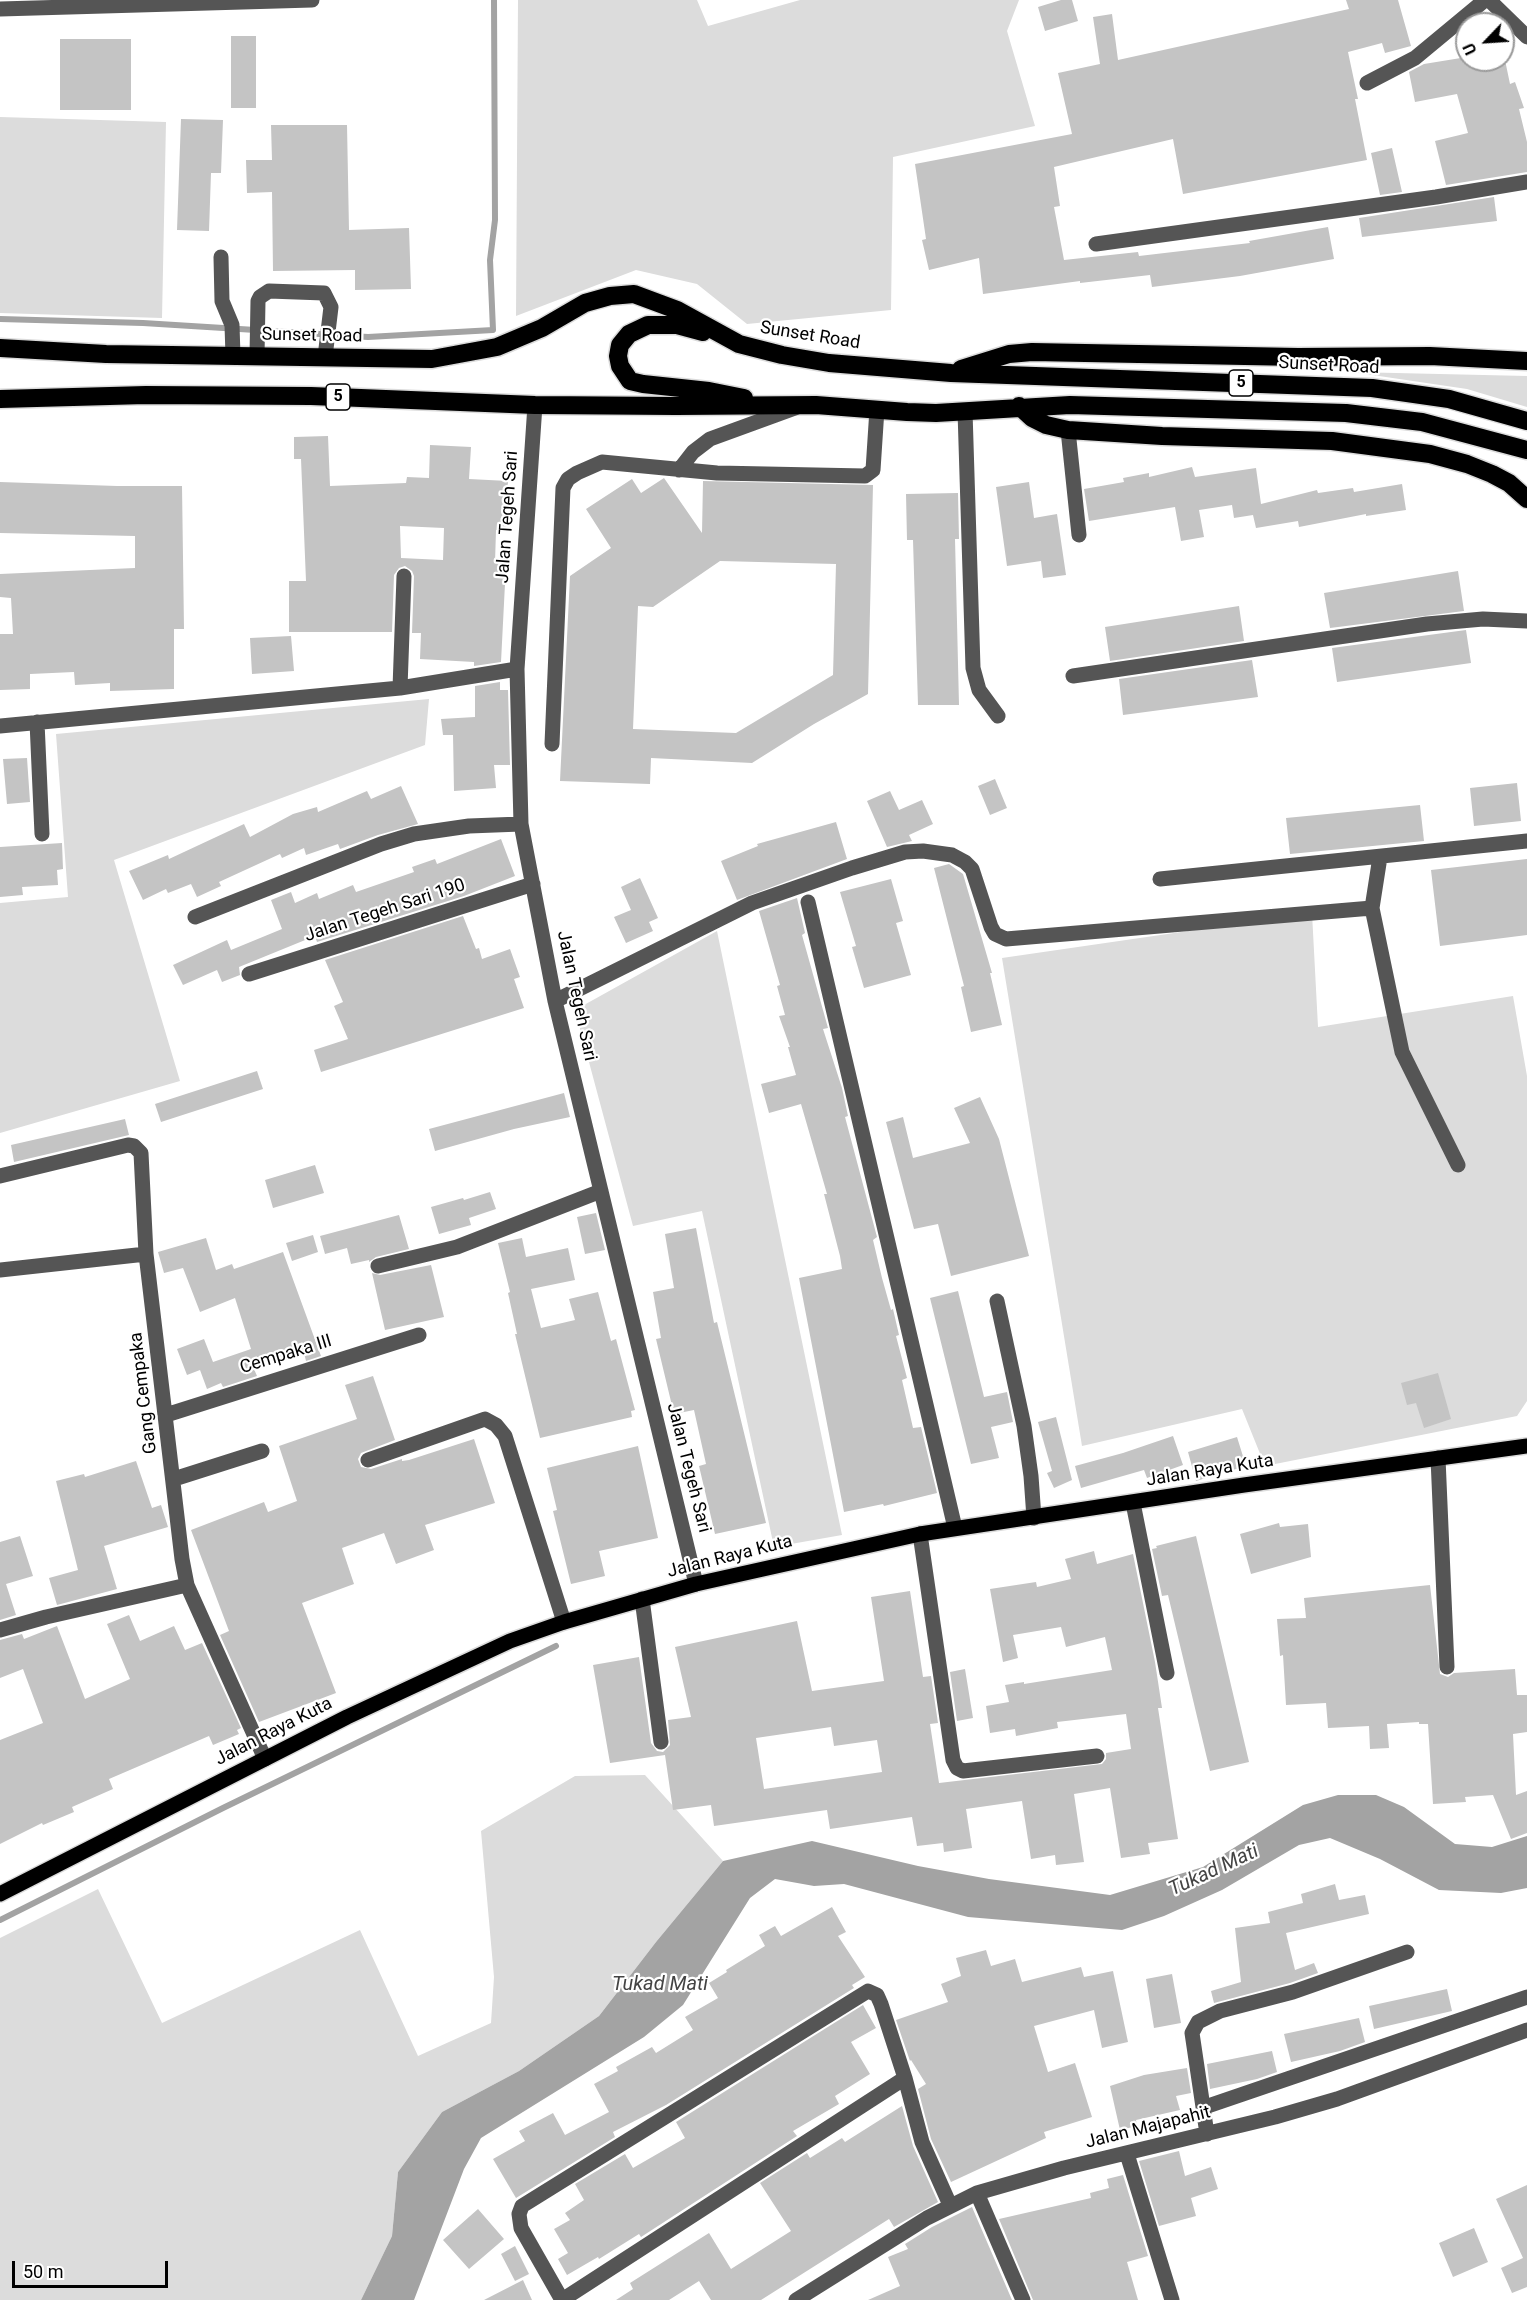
<!DOCTYPE html>
<html>
<head>
<meta charset="utf-8">
<style>
	body { margin:0 }
	#map { position:relative; width:1527px; height:2300px; overflow:hidden; background:#fff; font-family:Roboto,sans-serif }
	canvas { display:block }
	.north { position:absolute; left:1455px; top:12px; width:60px; height:60px; box-sizing:border-box; background:#fff; border:2px solid #999; border-radius:50%; rotate:245deg; font-size:16px; font-weight:700; line-height:24px; text-align:center; color:#000 }
	.north::after { content:''; display:block; margin:auto; width:21px; height:27px; background:#000; clip-path:polygon(50% 0,100% 100%,50% 72%,0 100%) }
	.scale { position:absolute; left:12px; top:2261px; width:156px; height:27px; box-sizing:border-box; border:3px solid #000; border-top:0; padding-left:8px; font-size:18px; line-height:21px; white-space:nowrap; color:#000; -webkit-text-stroke:4px #fff; paint-order:stroke }
</style>
</head>
<body>
<div id="map">
<canvas width="1527" height="2300"></canvas>
<div class="north">U</div>
<div class="scale">50 m</div>
</div>
<script>
const context = document.querySelector('canvas').getContext('2d');
context.lineJoin = 'round';
function paint(path, color) { context.fillStyle = color; context.fill(path, 'evenodd'); }
const toPath = rows => new Path2D(rows.map(r => 'M' + r).join(''));
function strokePath(path, color, width, dash) { context.strokeStyle = color; context.lineWidth = width; context.lineCap = dash ? 'butt' : 'round'; context.setLineDash(dash || []); context.stroke(path); }
function write(font, color, halo, rows, align = 'center') {
  context.font = font + ' Roboto,sans-serif'; context.lineWidth = 4.5; context.setLineDash([]); context.textBaseline = 'middle'; context.strokeStyle = halo; context.fillStyle = color; for (const [text, x, y, turn = 0] of rows) {
    context.save(); context.translate(x, y); context.rotate((+turn || 0) * Math.PI / 180); context.textAlign = isNaN(turn) ? turn : align; if (halo) context.strokeText(text, 0, 0); context.fillText(text, 0, 0); context.restore();
  }
}
const green = toPath([
	[518,0,697,0,708,26,800,0,1019,0,1007,31,1035,126,893,157,891,310,747,324,697,284,636,270,516,316],
	[0,117,166,122,162,318,0,313],
	[1352,372,1527,376,1527,407,1467,389],
	[429,699,425,745,114,860,180,1081,0,1133,0,903,68,897,56,734],
	[1312,913,1318,1027,1513,996,1527,1076,1527,1401,1517,1416,1265,1466,1242,1409,1082,1446,1002,958],
	[717,931,842,1535,774,1547,702,1211,633,1226,575,1010],
	[645,1775,723,1861,656,1942,599,2016,519,2071,442,2112,398,2172,392,2236,361,2300,0,2300,0,1938,98,1889,162,2023,360,1930,418,2056,491,2023,494,1977,481,1831,575,1776]
]);
const water = toPath([
	[1338,1795,1376,1795,1404,1807,1455,1844,1492,1847,1527,1836,1527,1888,1501,1893,1439,1890,1380,1859,1330,1838,1299,1845,1222,1890,1164,1916,1122,1930,968,1917,844,1884,814,1886,775,1879,750,1898,683,2005,644,2037,481,2138,464,2169,414,2300,361,2300,392,2236,398,2172,442,2112,519,2071,599,2016,656,1942,723,1861,812,1841,918,1866,989,1879,1110,1895,1203,1867,1303,1805]
]);
const stream = toPath([
	[0,319,143,323,368,337,493,330,490,260,495,220,494,0],
	[0,1920,223,1808,556,1646]
]);
const building = toPath([
	[1061,0,1072,0,1078,21,1045,31,1038,7],
	[1346,0,1398,0,1411,46,1385,53,1382,43,1348,52,1358,99,1355,99,1367,160,1183,194,1173,139,1054,167,1060,206,1054,207,1064,260,1138,252,1139,256,1250,243,1249,241,1328,227,1334,259,1240,276,1152,287,1150,275,1080,283,1080,281,983,294,979,258,929,270,922,240,926,239,915,164,1072,134,1058,73,1100,64,1093,17,1112,14,1118,60,1349,9],
	[231,36,256,36,256,108,231,108],
	[60,39,131,39,131,110,60,110],
	[1467,57,1467,60,1505,60,1510,84,1515,82,1524,108,1519,109,1527,142,1527,172,1446,185,1435,141,1468,133,1457,94,1415,102,1409,72,1424,64],
	[181,119,223,120,221,173,211,173,209,231,177,230],
	[271,125,347,125,349,230,409,228,411,289,355,290,355,270,273,271,272,192,247,193,246,160,272,160],
	[1392,148,1402,192,1380,195,1371,153],
	[1494,197,1497,221,1362,237,1359,218],
	[328,436,330,486,406,483,407,477,429,478,430,445,471,447,469,479,508,481,506,530,496,530,495,563,506,564,501,662,474,666,474,662,420,659,421,633,412,633,414,576,412,571,405,566,399,568,394,575,392,632,289,632,289,581,306,581,301,459,294,459,294,437],
	[400,526,444,528,443,560,401,558],
	[1192,467,1195,477,1256,468,1261,504,1317,490,1318,493,1353,488,1354,492,1402,484,1406,510,1366,516,1366,514,1299,527,1298,521,1256,528,1253,515,1234,518,1232,505,1199,510,1204,537,1181,541,1175,507,1089,521,1084,489,1124,482,1123,478,1149,473,1149,477],
	[664,478,702,533,703,481,873,485,868,694,814,724,752,763,651,758,650,784,560,781,570,576,611,548,586,509,632,479,641,493],
	[720,561,836,564,833,675,736,733,633,729,638,606,653,607],
	[0,482,117,486,182,486,184,629,174,629,174,689,110,691,110,683,75,685,74,672,30,674,30,689,0,690,0,634,13,634,11,598,0,597,0,574,135,568,135,536,0,533],
	[1029,482,1034,518,1057,514,1066,575,1043,578,1041,561,1007,566,996,487],
	[958,493,959,539,955,539,959,705,918,705,913,540,907,540,906,494],
	[1458,571,1464,611,1330,628,1324,593],
	[1239,606,1244,641,1110,661,1105,627],
	[1466,630,1471,663,1337,682,1332,648],
	[291,636,294,671,252,674,250,638],
	[1252,660,1258,697,1123,715,1119,679],
	[500,682,500,690,508,690,510,765,494,765,496,788,454,791,453,735,443,735,441,719,475,717,475,686],
	[27,758,30,802,7,804,3,759],
	[995,779,1007,808,990,815,978,786],
	[1517,783,1521,821,1474,826,1470,788],
	[401,786,418,824,378,835,340,849,338,844,306,855,304,848,282,858,280,854,219,882,221,886,197,897,191,884,168,893,166,889,143,900,129,871,168,855,169,859,244,824,250,837,293,814,317,807,318,812,367,791,371,799],
	[890,791,899,810,922,800,933,824,909,835,912,841,887,847,867,801],
	[1420,805,1424,841,1290,854,1286,818],
	[836,822,847,859,737,900,721,861,758,846,757,844],
	[501,839,515,876,464,896,317,942,315,936,239,967,240,975,222,982,217,970,183,985,173,965,227,940,231,950,282,929,271,900,291,892,295,903,317,893,319,899,353,885,356,892,414,872,412,867,435,859,437,864],
	[62,843,63,869,57,870,58,885,22,887,23,895,0,897,0,847],
	[1527,859,1527,935,1440,946,1431,870],
	[949,864,963,874,992,973,990,973,1002,1025,971,1032,961,987,964,986,934,868],
	[640,878,658,918,649,922,653,931,626,943,614,917,631,910,621,887],
	[891,879,903,921,896,923,911,975,864,988,852,947,856,946,840,892],
	[797,898,805,933,802,935,828,1028,823,1029,842,1088,848,1116,845,1117,877,1237,873,1240,882,1278,891,1310,893,1309,899,1335,896,1336,907,1378,902,1380,913,1428,921,1427,937,1493,884,1506,883,1504,844,1512,799,1278,842,1269,840,1256,824,1194,827,1194,801,1104,769,1113,761,1084,796,1075,788,1047,790,1047,779,1016,785,1015,777,986,780,985,759,911],
	[463,916,476,949,479,948,482,959,510,949,520,977,514,979,524,1008,321,1072,314,1050,348,1039,334,1006,343,1002,325,960],
	[257,1071,263,1089,161,1122,155,1104],
	[564,1093,570,1117,514,1129,435,1151,429,1129],
	[980,1097,999,1139,1029,1256,951,1276,938,1224,914,1229,886,1122,903,1117,913,1158,970,1143,954,1108],
	[125,1119,129,1135,14,1162,11,1145],
	[315,1165,324,1193,273,1208,265,1180],
	[490,1192,496,1209,469,1218,471,1225,439,1234,431,1207,463,1198,464,1200],
	[596,1213,605,1250,585,1254,577,1217],
	[399,1215,409,1249,376,1257,369,1262,369,1260,351,1264,347,1248,325,1254,320,1236],
	[696,1228,714,1323,717,1322,766,1523,715,1534,699,1466,706,1464,694,1410,674,1414,656,1339,661,1338,653,1292,674,1288,665,1234],
	[313,1235,318,1252,292,1261,286,1243],
	[206,1238,216,1270,232,1264,234,1269,283,1252,321,1356,306,1361,304,1353,254,1369,257,1376,223,1387,221,1383,207,1389,200,1370,187,1375,177,1349,204,1339,213,1362,251,1349,235,1298,200,1312,183,1268,164,1273,158,1252],
	[522,1238,526,1257,568,1248,575,1280,531,1289,541,1328,575,1320,569,1299,598,1292,611,1341,616,1339,635,1410,631,1411,632,1417,540,1438,515,1334,517,1334,508,1293,510,1292,498,1243],
	[431,1265,444,1317,385,1330,372,1273,380,1275],
	[958,1291,984,1397,1007,1392,1013,1422,991,1427,999,1458,971,1464,930,1298],
	[1438,1373,1451,1419,1424,1428,1416,1403,1407,1405,1401,1383],
	[373,1376,395,1440,361,1453,358,1459,361,1467,371,1469,402,1459,402,1461,409,1460,474,1439,495,1503,425,1525,434,1550,396,1564,384,1533,342,1548,354,1584,302,1603,336,1693,259,1722,220,1635,229,1631,191,1530,264,1502,268,1512,297,1501,279,1446,357,1419,345,1385],
	[1056,1417,1072,1480,1054,1488,1047,1473,1052,1471,1038,1422],
	[1173,1436,1183,1465,1147,1478,1144,1470,1081,1488,1075,1466,1123,1453],
	[1237,1437,1246,1466,1196,1481,1188,1452],
	[638,1446,658,1538,599,1551,605,1576,571,1584,553,1511,557,1510,547,1468],
	[136,1461,152,1508,161,1505,168,1527,104,1546,117,1589,57,1605,49,1578,78,1570,56,1481,84,1474,85,1477],
	[1279,1523,1280,1527,1308,1524,1311,1557,1251,1574,1240,1534],
	[20,1536,33,1576,6,1584,16,1615,0,1620,0,1542],
	[1196,1536,1249,1762,1210,1771,1168,1595,1162,1596,1152,1549,1157,1548,1156,1546],
	[1094,1551,1097,1564,1133,1554,1155,1662,1162,1708,1158,1708,1178,1839,1148,1843,1150,1854,1121,1858,1110,1788,1074,1794,1084,1862,1056,1865,1055,1855,1031,1859,1022,1801,966,1809,972,1848,944,1852,943,1843,917,1846,912,1817,830,1829,827,1810,714,1826,711,1805,673,1810,665,1755,610,1763,593,1665,639,1657,651,1743,657,1751,663,1752,670,1745,668,1720,691,1717,675,1647,797,1621,812,1691,884,1681,871,1597,910,1591,923,1677,931,1676,938,1723,930,1724,939,1783,1102,1764,1106,1759,1106,1753,1131,1749,1126,1714,1057,1722,1058,1728,1016,1736,1015,1729,990,1733,986,1706,1009,1702,1005,1685,1024,1682,1024,1684,1112,1670,1105,1637,1066,1647,1061,1627,1013,1635,1018,1658,1003,1662,990,1589,1036,1582,1037,1587,1071,1579,1065,1559],
	[831,1727,834,1746,877,1740,882,1772,764,1789,756,1738],
	[1430,1585,1440,1674,1448,1677,1454,1673,1515,1669,1517,1695,1527,1695,1527,1732,1513,1734,1516,1795,1527,1791,1527,1833,1511,1839,1493,1795,1465,1797,1466,1802,1433,1804,1428,1724,1419,1724,1419,1722,1387,1724,1389,1748,1370,1749,1369,1726,1328,1728,1326,1703,1286,1705,1283,1655,1280,1656,1277,1619,1306,1618,1304,1598],
	[129,1615,140,1641,174,1626,185,1650,202,1643,241,1728,237,1730,239,1734,213,1745,209,1736,109,1779,113,1789,72,1807,74,1812,43,1825,42,1823,0,1844,0,1740,43,1723,23,1669,0,1678,0,1640,22,1634,24,1639,57,1626,85,1699,130,1679,107,1624],
	[965,1669,973,1718,957,1721,950,1672],
	[1335,1884,1339,1900,1365,1895,1369,1914,1286,1933,1295,1970,1314,1963,1318,1973,1290,1983,1214,2003,1211,1991,1241,1982,1235,1928,1270,1923,1268,1912,1303,1903,1301,1894],
	[832,1907,846,1932,838,1936,865,1977,852,1985,854,1988,666,2105,613,2132,615,2137,516,2198,493,2159,525,2141,519,2131,553,2113,565,2135,609,2112,594,2084,618,2071,616,2067,652,2047,656,2053,693,2030,685,2017,718,1998,709,1983,727,1972,726,1970,765,1946,759,1935,775,1926,781,1936],
	[986,1950,991,1966,1015,1959,1022,1982,1081,1967,1084,1977,1113,1971,1128,2042,1102,2048,1094,2010,1034,2026,1048,2072,1075,2063,1092,2117,1044,2132,1046,2138,951,2182,931,2139,918,2089,926,2084,911,2060,910,2061,896,2020,948,2002,941,1984,961,1976,956,1958],
	[1172,1974,1181,2023,1154,2028,1146,1979],
	[1447,1989,1452,2011,1374,2029,1369,2006],
	[863,2005,876,2028,851,2042,870,2074,835,2096,839,2104,793,2131,797,2136,641,2237,639,2234,599,2259,598,2257,567,2275,558,2259,568,2253,554,2229,570,2220,565,2213,584,2200,575,2184,625,2154,633,2168,685,2138,676,2122],
	[1359,2018,1365,2042,1340,2051,1291,2062,1284,2034],
	[1272,2051,1277,2072,1257,2079,1210,2089,1207,2064],
	[1187,2068,1191,2093,1176,2096,1180,2110,1136,2120,1137,2126,1120,2130,1110,2086,1144,2075],
	[902,2106,913,2146,938,2202,894,2227,889,2219,761,2300,711,2300,699,2281,669,2300,616,2300,633,2289,630,2283,709,2233,731,2269,791,2231,760,2183,807,2153,810,2158,842,2138,845,2142],
	[1179,2151,1185,2176,1211,2167,1218,2189,1191,2198,1196,2216,1159,2226,1139,2161],
	[1123,2175,1148,2256,1127,2262,1138,2300,1033,2300,999,2219,1091,2198,1090,2193,1109,2188,1107,2179],
	[1527,2185,1527,2287,1512,2293,1501,2268,1523,2258,1496,2199],
	[972,2207,1012,2300,868,2300,900,2286,888,2257,908,2249,905,2244,932,2227],
	[478,2209,504,2239,469,2269,443,2240],
	[1474,2228,1488,2262,1453,2277,1439,2243],
	[515,2246,529,2274,515,2281,501,2254],
	[523,2280,532,2300,484,2300]
]);
const minor = toPath([
	[1489,0,1527,37],
	[0,9,312,0],
	[1367,83,1415,58,1485,0],
	[1096,244,1436,197,1527,182],
	[221,257,222,301,232,325,233,356],
	[257,356,258,301,260,297,269,291,324,293,331,307,325,357],
	[535,405,517,669,521,824,555,1001,696,1584],
	[965,411,973,668,979,690,998,716],
	[1068,430,1079,535],
	[679,470,693,452,710,439,795,408],
	[1073,676,1427,624,1483,619,1527,621],
	[400,688,404,576],
	[37,722,42,834],
	[0,726,400,688,517,669],
	[552,744,563,488,568,479,577,473,602,462,717,473,865,476,873,470,877,409],
	[1160,879,1527,841],
	[808,902,955,1528],
	[1372,908,1402,1052,1458,1165],
	[195,917,381,844,414,834,469,826,521,824],
	[249,974,533,884],
	[555,1001,752,903,852,868,905,852,923,851,952,855,965,862,972,869,991,927,995,934,1006,939,1372,908,1380,857],
	[0,1176,128,1145,134,1146,141,1153,146,1254,182,1559,187,1585,265,1759],
	[378,1266,457,1247,601,1191],
	[0,1270,146,1254],
	[997,1301,1024,1426,1031,1476,1034,1518],
	[166,1415,419,1335],
	[1438,1458,1447,1667],
	[368,1460,485,1419,496,1425,505,1436,564,1622],
	[174,1479,262,1451],
	[1133,1503,1167,1673],
	[920,1534,953,1760,957,1768,963,1771,1097,1756],
	[642,1599,661,1742],
	[0,1630,46,1617,187,1585],
	[1205,2107,1527,1997],
	[1207,2134,1192,2033,1198,2022,1220,2011,1293,1992,1407,1952],
	[1127,2154,1172,2300],
	[977,2193,1023,2300],
	[562,2300,521,2228,519,2214,522,2206,868,1991,877,1995,881,2004,905,2078,922,2142,950,2205],
	[562,2300,905,2078],
	[796,2300,927,2218,977,2193,1064,2168,1275,2117,1337,2099,1527,2030]
]);
const major = toPath([
	[0,1894,347,1717,510,1641,564,1622,696,1584,920,1534,1244,1485,1527,1446]
]);
const highway = toPath([
	[703,332,677,325,648,325,629,334,620,345,618,356,620,366,630,381,643,384,709,391,744,398],
	[0,348,106,354,432,359,497,347,542,328,585,303,610,296,634,294,677,310,739,344,782,355,829,363,951,373,1372,388,1449,399,1527,421],
	[961,369,1009,354,1032,352,1298,357,1430,356,1527,361],
	[0,399,146,395,311,396,535,405,676,406,816,405,907,412,936,413,1070,405,1346,413,1422,422,1527,450],
	[1019,406,1032,418,1046,425,1068,430,1162,436,1332,441,1430,454,1467,464,1492,474,1509,483,1527,499]
]);
const shields = [
	[1241,383,24],
	[338,397,24]
];
const shieldNames = [
	["5",1241,383],
	["5",338,397]
];
const streetNames = [
	["Sunset Road",312,336,1],
	["Sunset Road",810,336,9],
	["Sunset Road",1329,366,3],
	["Jalan Tegeh Sari",508,517,-86],
	["Jalan Tegeh Sari 190",385,911,-18],
	["Jalan Tegeh Sari",576,996,78],
	["Cempaka III",286,1355,-17],
	["Gang Cempaka",144,1393,-97],
	["Jalan Tegeh Sari",688,1468,76],
	["Jalan Raya Kuta",1210,1471,-9],
	["Jalan Raya Kuta",730,1557,-14],
	["Jalan Raya Kuta",274,1732,-27],
	["Jalan Majapahit",1148,2128,-14]
];
const waterNames = [
	["Tukad Mati",1214,1871,-25],
	["Tukad Mati",660,1985]
];
paint(green, '#dcdcdc');
paint(water, '#a3a3a3');
strokePath(stream, '#a3a3a3', 6);
paint(building, '#c4c4c4');
strokePath(major, '#dbdbdb', 18);
strokePath(highway, '#dbdbdb', 21);
strokePath(minor, '#555', 15);
strokePath(major, '#000', 15);
strokePath(highway, '#000', 18);
for (const [x, y, w] of shields) { const box = new Path2D(); box.roundRect(x - w / 2, y - 13, w, 26, 4.5); context.fillStyle = '#fff'; context.fill(box); strokePath(box, '#000', 1.5); }
write('bold 16px', '#000', null, shieldNames);
write('18px', '#000', '#fff', streetNames);
write('italic 20px', '#444', '#fff', waterNames);
</script>
</body>
</html>
